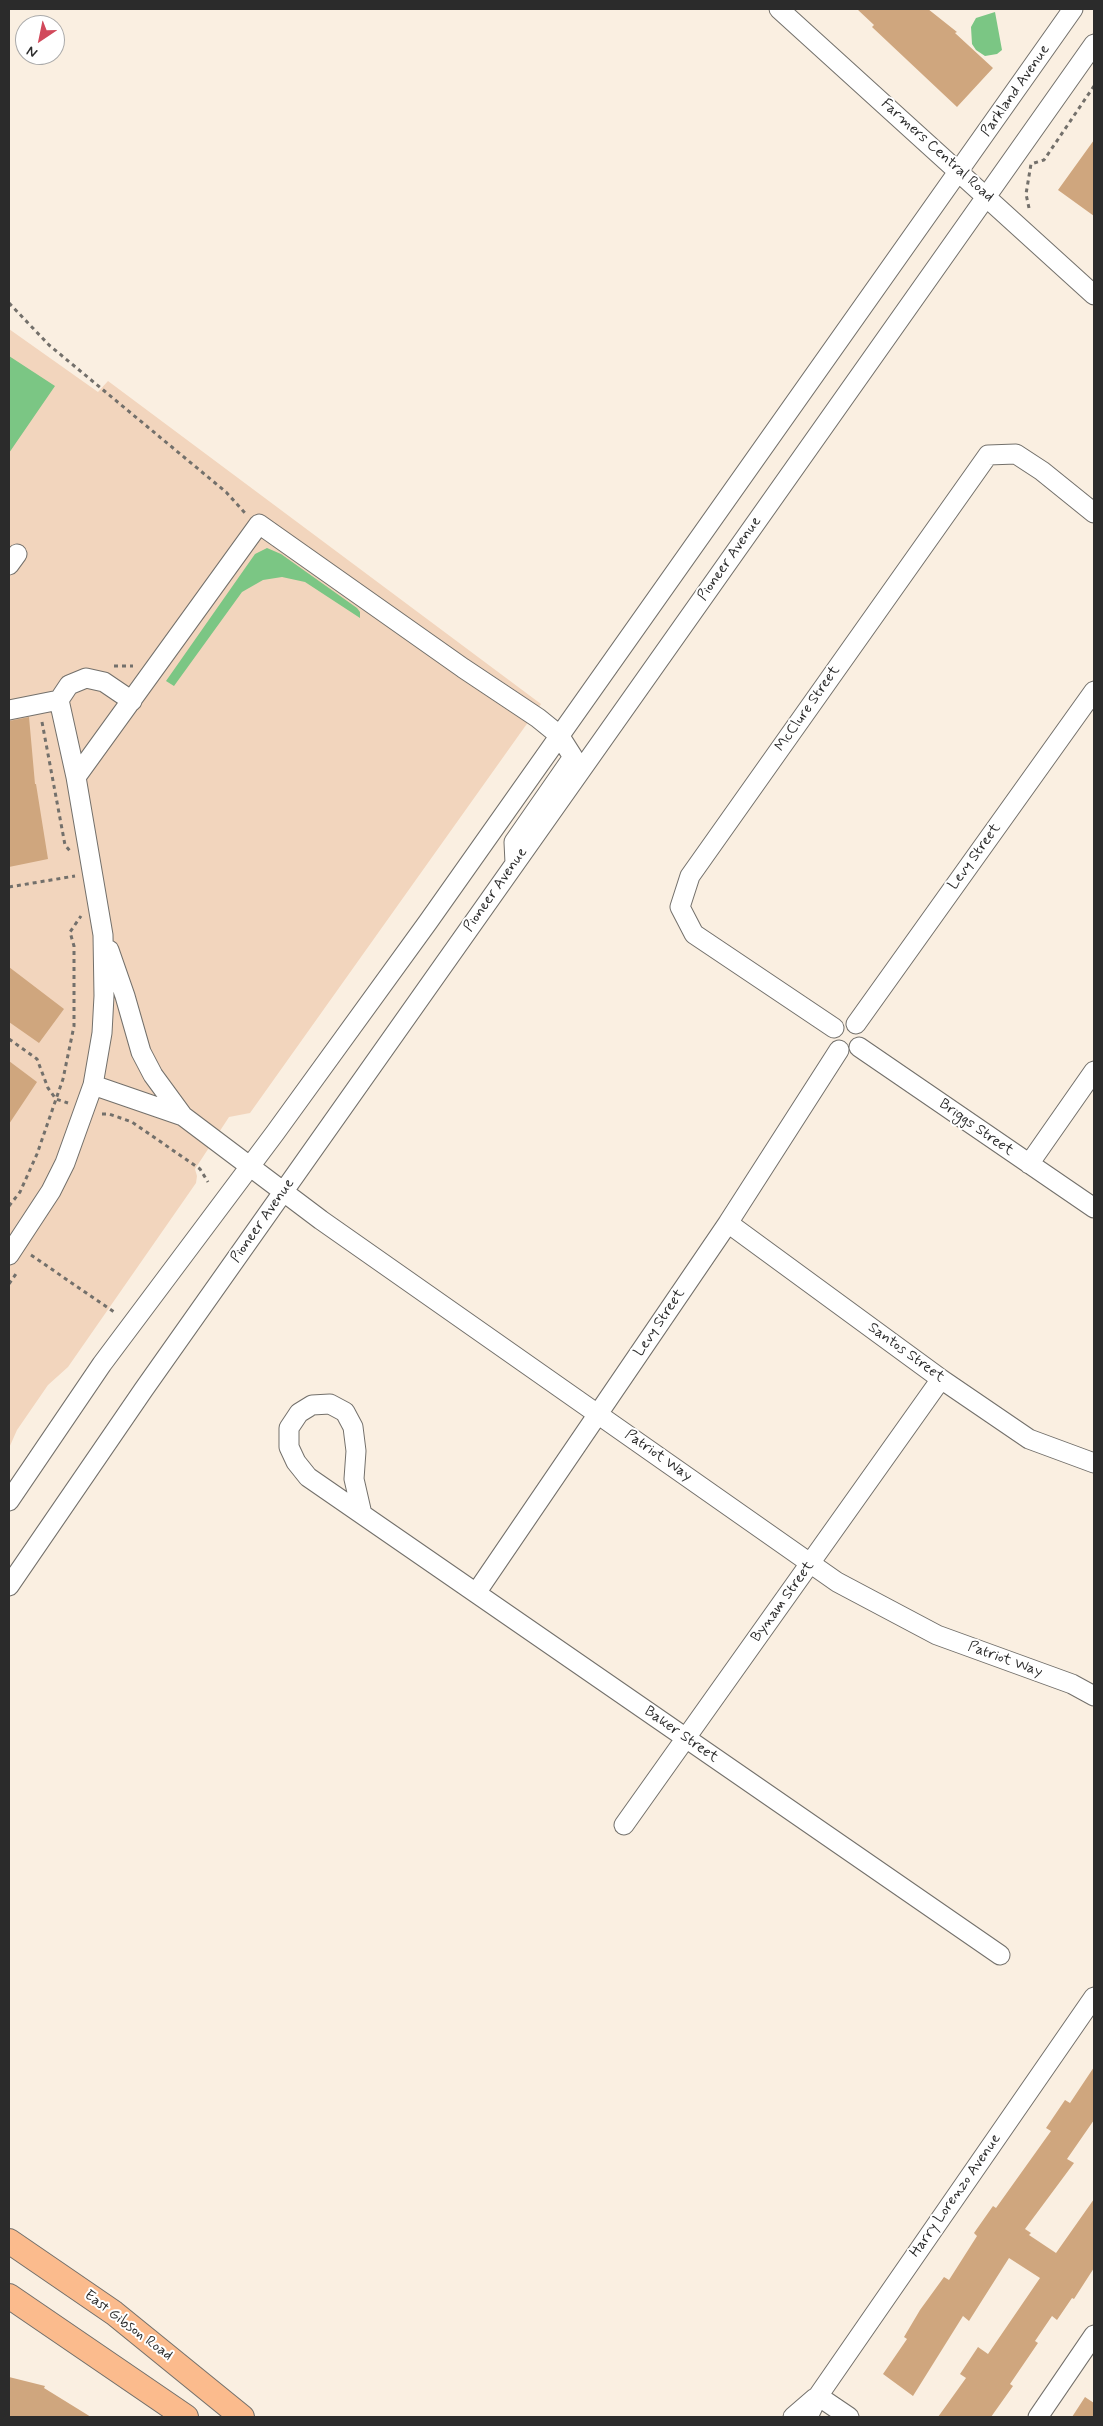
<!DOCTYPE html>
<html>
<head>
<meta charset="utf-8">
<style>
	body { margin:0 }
	#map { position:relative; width:1103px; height:2426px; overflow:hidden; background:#faefe1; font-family:Mynerve,sans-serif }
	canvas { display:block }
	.frame { position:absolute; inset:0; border:10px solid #2b2b2b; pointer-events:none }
	.north { position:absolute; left:15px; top:15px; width:50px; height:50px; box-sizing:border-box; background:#fff; border:1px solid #aaa; border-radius:50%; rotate:214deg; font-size:14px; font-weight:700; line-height:20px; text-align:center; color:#2b2b2b }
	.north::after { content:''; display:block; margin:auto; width:18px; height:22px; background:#d1495b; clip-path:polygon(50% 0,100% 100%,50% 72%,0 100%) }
</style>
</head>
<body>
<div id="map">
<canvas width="1103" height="2426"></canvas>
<div class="frame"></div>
<div class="north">N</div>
</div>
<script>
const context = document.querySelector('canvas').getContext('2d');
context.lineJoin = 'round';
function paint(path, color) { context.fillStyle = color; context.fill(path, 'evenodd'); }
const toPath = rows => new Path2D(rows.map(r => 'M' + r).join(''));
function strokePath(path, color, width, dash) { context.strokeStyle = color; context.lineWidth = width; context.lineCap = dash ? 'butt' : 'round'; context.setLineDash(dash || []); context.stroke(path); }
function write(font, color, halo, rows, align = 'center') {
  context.font = font + ' Mynerve,sans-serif'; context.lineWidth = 4; context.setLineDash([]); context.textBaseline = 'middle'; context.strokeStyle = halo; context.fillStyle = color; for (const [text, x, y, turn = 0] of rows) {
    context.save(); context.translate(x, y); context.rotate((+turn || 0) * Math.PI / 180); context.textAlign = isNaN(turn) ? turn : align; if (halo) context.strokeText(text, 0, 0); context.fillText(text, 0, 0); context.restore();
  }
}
const built = toPath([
	[9,329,98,392,108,381,541,704,250,1113,229,1117,195,1169,197,1176,196,1183,68,1367,48,1385,17,1430,9,1448]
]);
const green = toPath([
	[995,12,1002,50,997,54,985,56,976,50,972,44,971,27,976,18],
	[9,356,55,386,9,453],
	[267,548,281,554,357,608,360,612,360,618,305,582,282,577,263,580,242,592,174,686,166,681,255,554]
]);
const building = toPath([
	[857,9,928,9,957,32,955,33,993,68,957,107,872,27,874,25],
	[1094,140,1094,216,1058,190],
	[29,717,35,784,36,784,48,859,9,867,9,721],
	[9,967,64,1009,39,1043,9,1022],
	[9,1061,37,1082,9,1124],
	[1094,2067,1094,2120,1067,2159,1074,2163,1025,2229,1031,2233,1029,2235,1056,2253,1094,2199,1094,2268,1074,2299,1072,2298,1057,2320,1052,2316,1035,2341,1038,2343,1010,2384,1013,2386,991,2417,938,2417,966,2378,960,2374,978,2347,988,2354,1040,2278,1009,2258,969,2321,963,2316,913,2396,883,2374,907,2339,904,2337,920,2310,944,2277,949,2280,977,2236,974,2233,993,2206,996,2208,1051,2131,1046,2128,1065,2100,1070,2103],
	[9,2377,45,2386,44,2388,91,2417,9,2417],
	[1085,2397,1094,2403,1094,2417,1072,2417]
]);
const path = toPath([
	[1029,208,1026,194,1031,164,1044,160,1094,86],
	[9,303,49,345,226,492,245,513],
	[114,666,133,666],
	[42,722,65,845,70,851],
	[9,887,75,876],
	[9,1039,37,1059,48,1088,56,1099,68,1103],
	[102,1114,109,1114,132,1122,200,1169,208,1182],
	[9,1206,20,1192,37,1154,63,1079,74,1026,74,946,70,932,81,916],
	[31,1255,114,1312],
	[9,1284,18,1271]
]);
const minor = toPath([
	[779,9,1094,295],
	[9,565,17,554],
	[9,710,59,700],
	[76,777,59,700,69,685,86,678,104,682,132,701],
	[109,950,125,996,141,1052,153,1075,183,1116],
	[856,1024,1094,691],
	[834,1028,694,934,680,907,690,876,988,455,1016,454,1042,471,1094,513],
	[859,1047,1094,1208],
	[93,1085,183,1116,321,1220,837,1582,937,1635,1072,1684,1094,1696],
	[1029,1164,1094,1071],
	[728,1223,941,1379,1029,1439,1094,1463],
	[9,1255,51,1191,65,1163,93,1085,102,1033,104,996,103,935,76,777,259,524,463,668,538,718,559,735,573,757,514,842,515,863],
	[9,1501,102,1364,275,1133,428,922,1073,9],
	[362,1514,354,1479,356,1451,353,1427,345,1412,330,1404,312,1405,299,1413,289,1428,289,1447,296,1462,308,1477,1000,1955],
	[9,1586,144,1389,1094,44],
	[476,1593,728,1223,839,1050],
	[624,1825,941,1379],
	[818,2396,849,2417],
	[793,2417,815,2398],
	[808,2417,818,2396,1094,1997],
	[1038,2417,1094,2335]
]);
const major = toPath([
	[9,2241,114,2313,242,2417],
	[9,2296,186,2417]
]);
const streetNames = [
	["Parkland Avenue",1016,91,-55],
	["Farmers Central Road",937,151,42],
	["Pioneer Avenue",730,559,-55],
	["McClure Street",808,709,-55],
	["Levy Street",975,857,-54],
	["Pioneer Avenue",496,890,-55],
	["Briggs Street",976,1128,35],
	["Pioneer Avenue",263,1221,-55],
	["Levy Street",660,1323,-56],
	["Santos Street",906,1353,36],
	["Patriot Way",658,1456,35],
	["Bynam Street",783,1602,-54],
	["Patriot Way",1005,1660,20],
	["Baker Street",681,1735,35],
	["Harry Lorenzo Avenue",956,2196,-55],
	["East Gibson Road",128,2326,37]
];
paint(built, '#f2d5bd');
paint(green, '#7bc684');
paint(building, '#cfa67e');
strokePath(minor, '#73706b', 21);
strokePath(major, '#73706b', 26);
strokePath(path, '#73706b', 3, [4, 4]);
strokePath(minor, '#fff', 19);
strokePath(major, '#fbbb8d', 24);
write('15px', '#2b2b2b', '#fff', streetNames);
</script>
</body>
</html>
